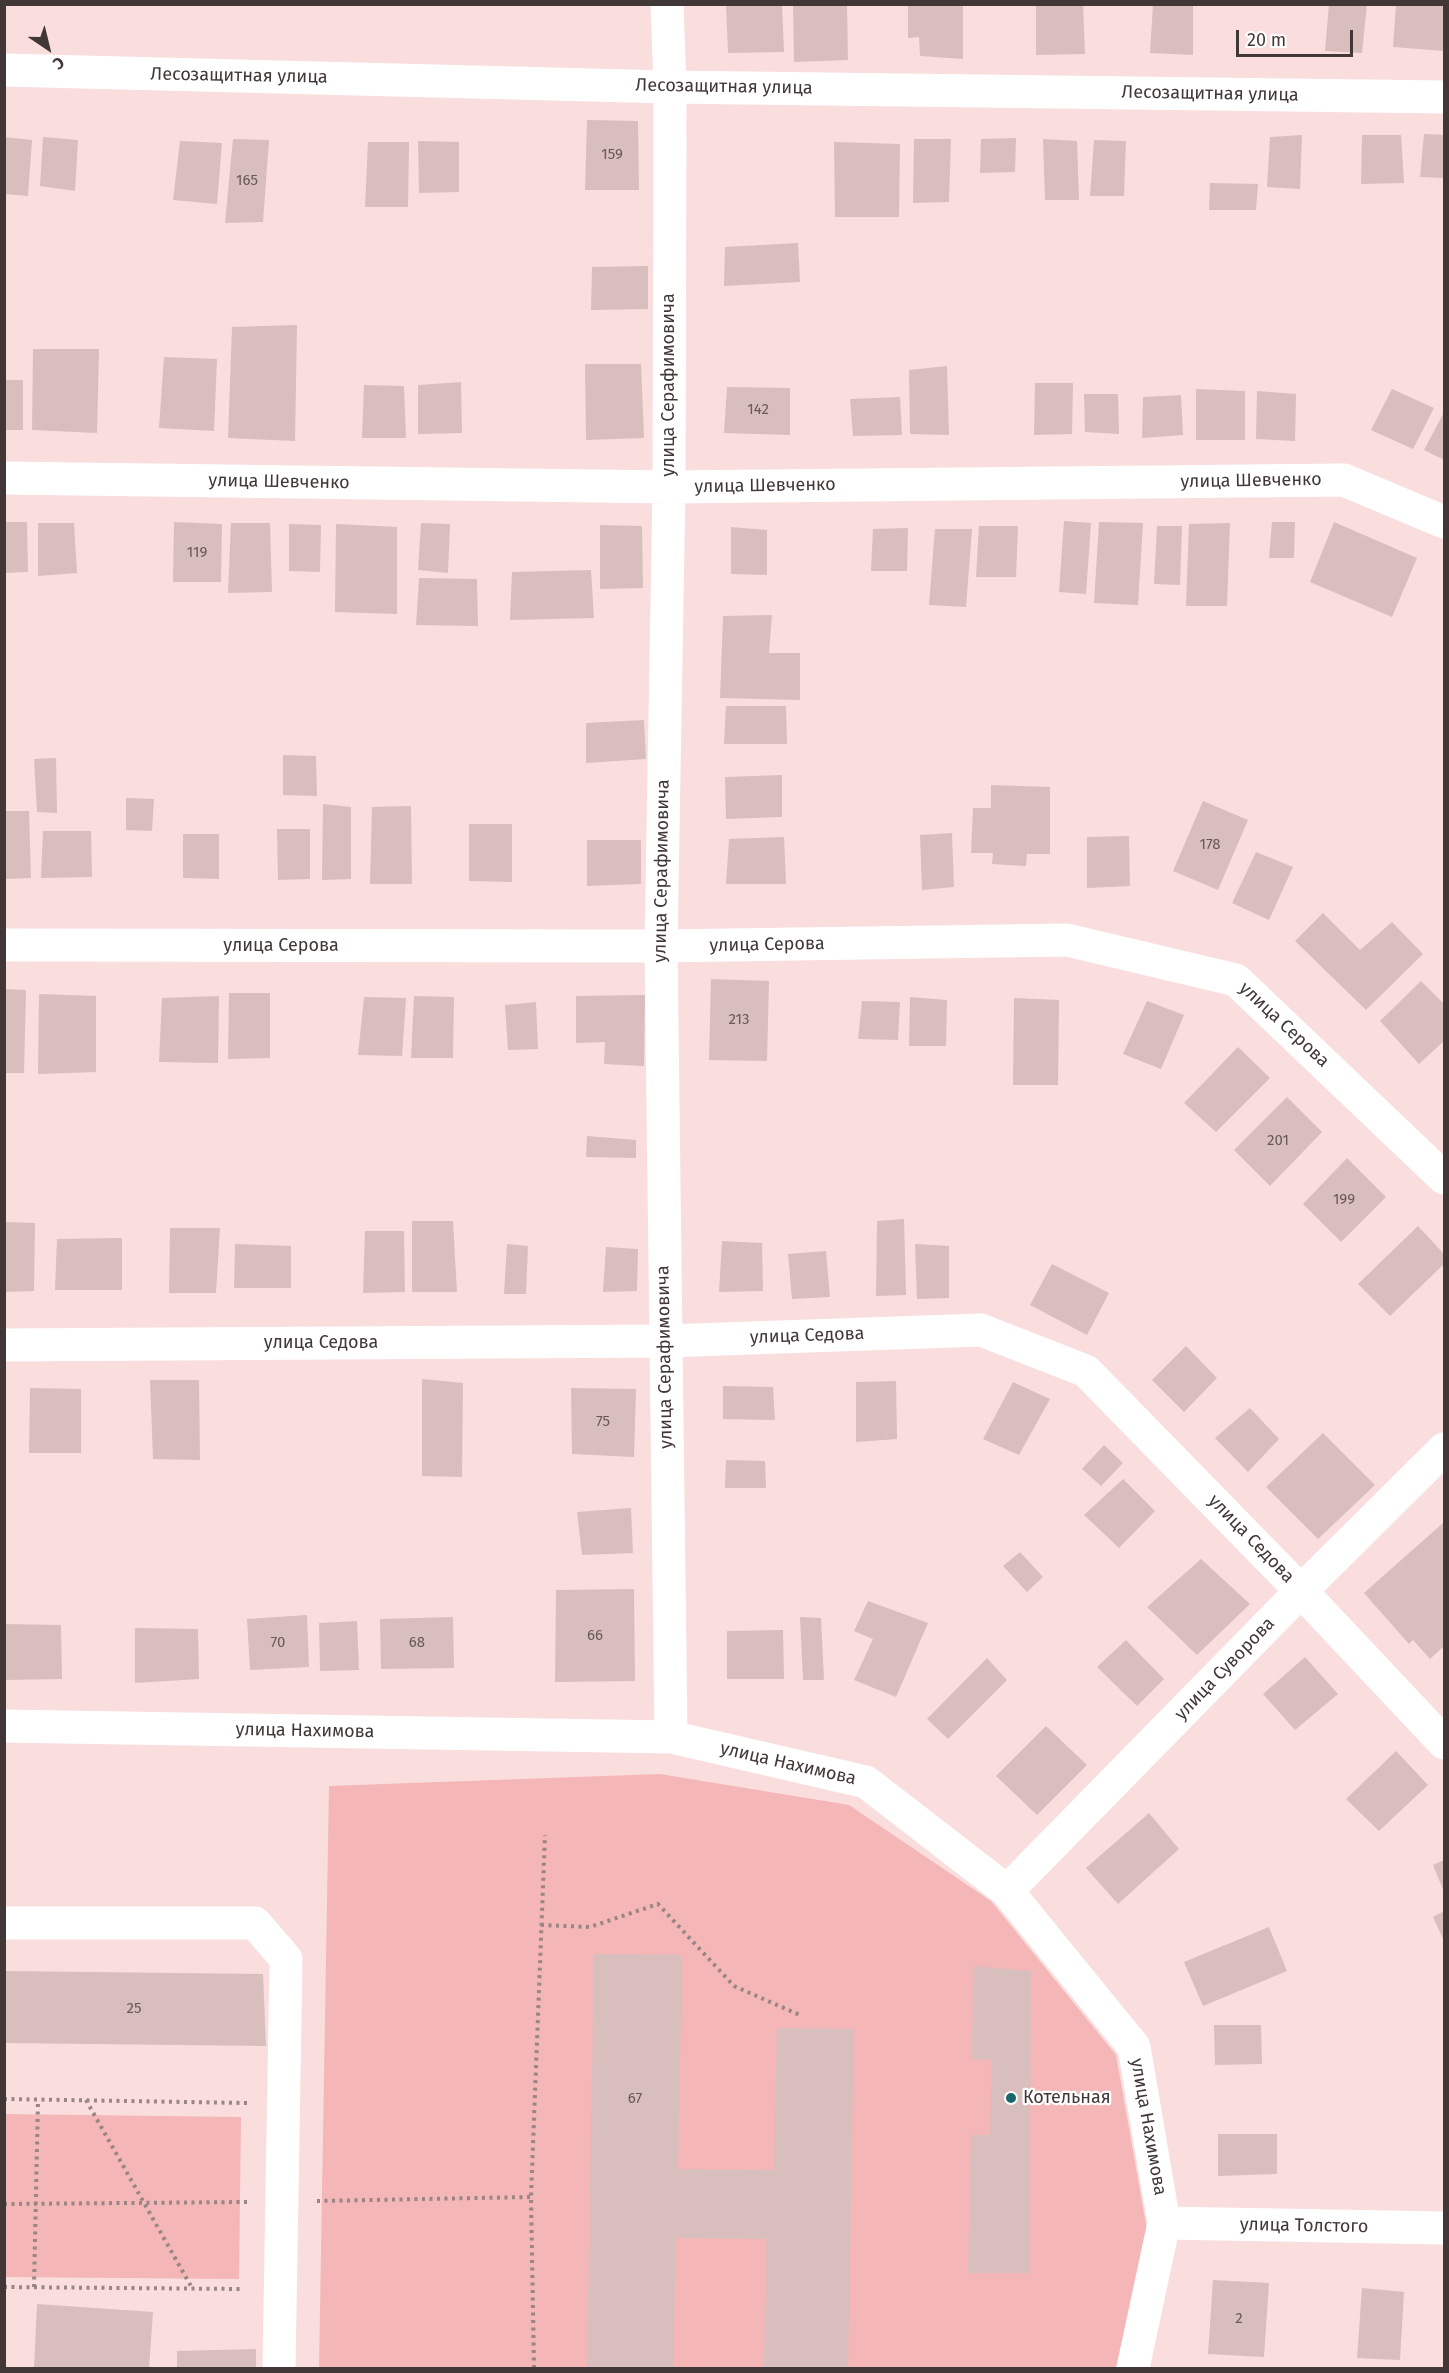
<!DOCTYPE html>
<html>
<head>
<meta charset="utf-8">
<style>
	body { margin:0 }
	#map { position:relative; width:1449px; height:2373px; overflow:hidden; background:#fadede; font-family:"Fira Sans",sans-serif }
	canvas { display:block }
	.frame { position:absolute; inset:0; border:6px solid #423737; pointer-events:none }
	.north { position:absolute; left:18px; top:18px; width:60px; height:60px; -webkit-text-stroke:4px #fff; paint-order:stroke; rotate:145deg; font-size:16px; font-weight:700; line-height:24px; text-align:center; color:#423737 }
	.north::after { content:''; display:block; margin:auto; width:21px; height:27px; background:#423737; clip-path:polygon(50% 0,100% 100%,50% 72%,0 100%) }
	.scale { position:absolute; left:1236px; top:30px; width:117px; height:27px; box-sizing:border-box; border:3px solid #423737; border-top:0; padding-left:8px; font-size:18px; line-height:21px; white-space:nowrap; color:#423737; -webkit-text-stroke:4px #fff; paint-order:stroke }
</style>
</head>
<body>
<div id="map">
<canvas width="1449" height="2373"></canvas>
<div class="frame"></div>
<div class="north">С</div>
<div class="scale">20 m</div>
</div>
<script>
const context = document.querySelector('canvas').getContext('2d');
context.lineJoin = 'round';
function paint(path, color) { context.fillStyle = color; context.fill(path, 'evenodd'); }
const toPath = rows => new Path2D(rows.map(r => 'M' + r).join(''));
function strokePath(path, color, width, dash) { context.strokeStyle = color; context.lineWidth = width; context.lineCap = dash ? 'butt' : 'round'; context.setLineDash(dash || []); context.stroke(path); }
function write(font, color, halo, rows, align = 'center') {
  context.font = font + ' "Fira Sans",sans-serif'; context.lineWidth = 4.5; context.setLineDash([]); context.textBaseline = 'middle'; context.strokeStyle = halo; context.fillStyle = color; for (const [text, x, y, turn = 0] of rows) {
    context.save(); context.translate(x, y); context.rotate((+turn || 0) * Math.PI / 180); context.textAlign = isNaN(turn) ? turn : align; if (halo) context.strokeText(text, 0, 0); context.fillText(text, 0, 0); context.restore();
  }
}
const green = toPath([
	[660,1774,849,1805,991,1901,1116,2055,1147,2230,1116,2368,319,2368,329,1786],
	[5,2114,241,2117,239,2279,5,2277]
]);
const building = toPath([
	[726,4,782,4,784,52,728,53],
	[793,4,847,4,848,60,794,62],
	[908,4,963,4,963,59,920,56,919,37,908,38],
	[1036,4,1083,4,1085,54,1036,55],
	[1153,4,1193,4,1193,55,1150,53],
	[1329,4,1367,4,1362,53,1325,51],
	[1396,4,1444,4,1444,51,1393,47],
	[587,120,638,121,639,190,585,190],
	[1424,134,1444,135,1444,178,1420,177],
	[1302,135,1300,189,1267,187,1270,137],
	[1362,135,1401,135,1404,183,1361,184],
	[4,137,32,140,28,196,4,194],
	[43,137,78,140,75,191,40,186],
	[1016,138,1015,172,980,173,981,139],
	[233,139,269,140,263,222,225,223],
	[914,139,951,139,949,202,913,203],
	[1043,139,1077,141,1079,200,1045,200],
	[1094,140,1126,141,1124,196,1090,196],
	[180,141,222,143,217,204,173,200],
	[418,141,459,142,459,192,419,193],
	[368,142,409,142,408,207,365,207],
	[834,142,900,144,899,217,835,217],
	[1210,183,1258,184,1256,210,1209,210],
	[798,243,800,282,724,286,725,247],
	[648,266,648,309,591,310,592,267],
	[297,325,295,441,228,438,232,327],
	[33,349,99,349,97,433,32,430],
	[164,357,217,359,214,431,159,428],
	[585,364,641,364,644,438,586,440],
	[947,366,949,435,910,434,909,370],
	[4,380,23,380,23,430,4,430],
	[461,382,462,433,418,434,418,385],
	[1035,383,1073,383,1072,434,1034,435],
	[364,385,404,386,406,438,362,438],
	[727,387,790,388,790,435,724,433],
	[1196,389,1245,391,1245,440,1196,440],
	[1392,389,1434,408,1413,449,1371,430],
	[1257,391,1296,394,1295,441,1256,439],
	[1084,394,1118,394,1119,434,1085,432],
	[1181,395,1183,435,1142,438,1143,397],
	[900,397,902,435,853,436,850,399],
	[1443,414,1444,415,1444,460,1424,450],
	[1064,521,1091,523,1086,594,1059,592],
	[4,522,27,522,28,572,4,573],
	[174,522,222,524,221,582,173,582],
	[1099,522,1143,523,1138,605,1094,603],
	[1272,522,1295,522,1294,558,1269,558],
	[1334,522,1417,558,1392,617,1310,582],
	[38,523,74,523,77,573,38,576],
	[231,523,270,523,272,592,228,593],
	[421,523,450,524,448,573,418,570],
	[1230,523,1227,606,1186,606,1189,524],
	[289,524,321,525,320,572,289,571],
	[336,524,397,527,397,614,335,612],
	[600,525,642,526,643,588,600,589],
	[979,526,1018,526,1016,577,976,577],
	[1157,526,1182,526,1180,585,1154,584],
	[731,527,767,530,767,575,731,574],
	[908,528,907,571,871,571,873,529],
	[935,529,972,529,966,607,929,605],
	[591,570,594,618,510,620,512,572],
	[419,578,477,579,478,626,416,625],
	[772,615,769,653,800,653,800,700,720,698,723,616],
	[726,706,786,706,787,744,724,744],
	[644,720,646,759,586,763,586,723],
	[283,755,316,756,317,796,283,795],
	[56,758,57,813,37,812,34,759],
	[782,775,782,817,726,819,725,777],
	[991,785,1050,787,1050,854,1027,854,1026,866,992,864,993,853,971,853,973,808,991,808],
	[126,798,154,799,152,831,126,830],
	[1203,801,1248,820,1218,890,1173,871],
	[323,804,351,807,351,879,322,880],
	[411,806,412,884,370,884,372,807],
	[4,811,29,811,31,878,4,879],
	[469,824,512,824,512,882,469,881],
	[277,829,310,829,310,879,278,880],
	[43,831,91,831,92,877,41,878],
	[952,833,954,887,922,890,920,835],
	[183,834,219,834,219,879,183,878],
	[1129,836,1130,886,1087,888,1087,837],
	[784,837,786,884,726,884,729,839],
	[587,840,641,840,641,884,587,886],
	[1256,852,1293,867,1269,920,1232,903],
	[1323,913,1360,950,1392,922,1423,954,1366,1010,1295,941],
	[711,979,769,981,767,1061,709,1060],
	[1421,981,1444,1004,1444,1041,1419,1064,1380,1021],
	[4,989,26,990,24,1073,4,1073],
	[229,993,270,993,270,1058,228,1059],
	[39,994,96,996,96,1072,38,1074],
	[645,995,644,1066,604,1064,605,1042,576,1043,576,996],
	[219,996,218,1063,159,1062,162,998],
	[414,996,454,997,453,1058,411,1058],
	[364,997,406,998,402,1056,358,1055],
	[910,997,947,1000,946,1046,909,1046],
	[1014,998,1059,1000,1058,1085,1013,1085],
	[862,1001,900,1002,898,1040,858,1039],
	[1147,1001,1184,1015,1161,1069,1123,1054],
	[536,1002,538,1049,508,1050,505,1005],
	[1238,1047,1270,1078,1216,1132,1184,1103],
	[1287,1097,1322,1132,1270,1186,1234,1150],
	[587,1136,636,1140,636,1158,586,1157],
	[1347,1158,1386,1197,1341,1242,1303,1204],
	[904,1219,906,1295,876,1296,877,1221],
	[412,1221,453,1221,457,1292,412,1292],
	[4,1222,35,1223,34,1291,4,1292],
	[1418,1226,1444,1254,1444,1264,1390,1316,1358,1284],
	[170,1228,220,1228,216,1293,169,1293],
	[365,1231,404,1231,405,1292,363,1293],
	[122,1238,122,1290,55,1290,57,1239],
	[722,1241,762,1243,763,1291,719,1292],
	[235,1244,291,1246,291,1288,234,1288],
	[507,1244,528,1246,526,1294,504,1294],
	[915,1244,949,1246,949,1298,917,1299],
	[606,1247,638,1249,637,1291,603,1292],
	[826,1251,830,1297,792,1299,788,1254],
	[1052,1264,1109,1293,1087,1335,1030,1305],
	[1186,1346,1217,1378,1184,1412,1152,1380],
	[422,1379,463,1383,462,1477,422,1476],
	[150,1380,199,1380,200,1460,153,1459],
	[896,1381,897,1439,856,1442,856,1382],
	[1013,1382,1050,1399,1019,1455,983,1439],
	[723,1386,773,1387,775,1420,723,1419],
	[30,1388,81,1389,81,1453,29,1453],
	[571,1388,636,1389,634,1457,572,1454],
	[1250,1408,1279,1439,1248,1472,1215,1438],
	[1323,1433,1375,1485,1318,1539,1266,1487],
	[1104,1445,1123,1463,1101,1486,1082,1469],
	[726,1460,765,1461,766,1488,725,1488],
	[1123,1479,1155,1511,1119,1548,1084,1515],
	[631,1508,633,1553,582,1555,577,1512],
	[1444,1522,1444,1646,1430,1659,1413,1640,1409,1644,1364,1593],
	[1020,1552,1043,1577,1027,1592,1003,1566],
	[1201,1559,1250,1604,1197,1655,1147,1607],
	[634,1589,635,1681,555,1682,556,1590],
	[868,1601,928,1623,896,1697,854,1680,873,1639,854,1631],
	[307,1615,309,1667,250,1670,247,1619],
	[453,1617,454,1668,381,1669,380,1619],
	[800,1617,821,1618,824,1680,803,1680],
	[357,1621,359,1670,320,1671,319,1623],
	[4,1624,61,1625,62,1679,4,1680],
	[135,1628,198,1629,199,1679,135,1683],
	[783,1630,784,1679,727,1679,727,1631],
	[1126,1640,1164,1679,1137,1706,1097,1667],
	[1305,1657,1338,1694,1295,1730,1263,1694],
	[987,1658,1007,1680,948,1739,927,1719],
	[1046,1726,1087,1765,1037,1815,996,1776],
	[1396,1751,1428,1785,1379,1831,1346,1799],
	[1149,1813,1179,1849,1118,1904,1086,1868],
	[1444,1860,1444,1892,1433,1865],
	[1444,1911,1444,1941,1433,1917],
	[1269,1927,1287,1971,1203,2006,1184,1962],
	[594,1954,682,1955,678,2169,774,2170,777,2028,854,2029,848,2368,764,2368,766,2239,676,2238,673,2368,587,2368],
	[973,1966,1031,1971,1029,2273,968,2273,971,2135,990,2135,992,2060,972,2059],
	[4,1971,263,1974,266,2046,4,2043],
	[1214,2025,1261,2025,1262,2064,1215,2065],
	[1218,2134,1277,2134,1277,2174,1218,2176],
	[1213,2280,1269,2283,1264,2357,1208,2354],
	[1362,2288,1404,2292,1400,2360,1357,2358],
	[37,2304,153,2312,149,2368,34,2368],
	[256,2349,256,2368,177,2368,177,2351]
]);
const path = toPath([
	[541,1925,590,1927,658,1904,734,1986,802,2016],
	[4,2099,247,2103],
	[86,2100,192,2288],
	[317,2201,531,2197],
	[4,2204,247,2202],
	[4,2287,244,2289],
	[34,2287,38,2100],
	[534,2368,531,2197,545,1835]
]);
const minor = toPath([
	[667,4,670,87,669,487,661,946,671,1737],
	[4,70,670,87,1444,97],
	[4,478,669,487,1344,480,1444,522],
	[4,945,661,946,1067,940,1236,980,1444,1178],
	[4,1345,665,1341,981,1330,1086,1371,1301,1591,1444,1743],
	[4,1726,671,1737,866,1782,1007,1891,1134,2047,1164,2223,1133,2368],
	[1007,1891,1301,1591,1444,1449],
	[4,1923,255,1923,286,1959,279,2368],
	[1164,2223,1444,2228]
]);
const markers = [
	[1011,2098,6,"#186669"]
];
const numberNames = [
	["159",612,155],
	["165",247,181],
	["142",758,410],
	["119",197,553],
	["178",1210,845],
	["213",739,1020],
	["201",1278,1141],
	["199",1344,1200],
	["75",603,1422],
	["66",595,1636],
	["70",278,1643],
	["68",417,1643],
	["25",134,2009],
	["67",635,2099],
	["2",1239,2319]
];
const streetNames = [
	["Лесозащитная улица",239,76,1],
	["Лесозащитная улица",724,87,1],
	["Лесозащитная улица",1210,94,1],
	["улица Серафимовича",669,385,-90],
	["улица Шевченко",1251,481,-1],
	["улица Шевченко",279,482,1],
	["улица Шевченко",765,486,-1],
	["улица Серафимовича",662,871,-89],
	["улица Серова",767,945,-1],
	["улица Серова",281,946],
	["улица Серова",1284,1025,43],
	["улица Седова",807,1336,-2],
	["улица Седова",321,1343],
	["улица Серафимовича",665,1357,-91],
	["улица Седова",1251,1539,46],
	["улица Суворова",1225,1669,-46],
	["улица Нахимова",305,1731,1],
	["улица Нахимова",788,1764,13],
	["улица Нахимова",1148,2127,80],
	["улица Толстого",1304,2226,1]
];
const poiNames = [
	["Котельная",1023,2098]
];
paint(green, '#f4b6b6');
paint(building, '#d9bebe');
strokePath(path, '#988585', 4, [3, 4.5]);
strokePath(minor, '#fff', 33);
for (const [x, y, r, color] of markers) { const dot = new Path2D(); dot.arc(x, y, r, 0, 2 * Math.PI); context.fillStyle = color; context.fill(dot); strokePath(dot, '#fff', 2); }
write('15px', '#685959', null, numberNames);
write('18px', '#423737', '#fff', streetNames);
write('18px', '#423737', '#fff', poiNames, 'left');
</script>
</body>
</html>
